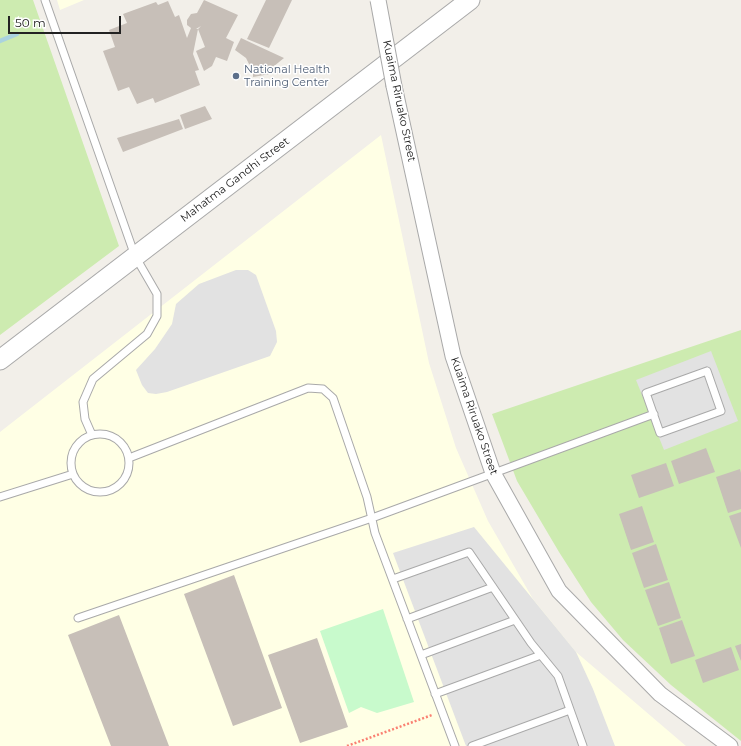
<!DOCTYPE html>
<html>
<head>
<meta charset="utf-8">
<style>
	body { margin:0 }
	#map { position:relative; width:741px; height:746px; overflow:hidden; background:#f2efe9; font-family:Montserrat,sans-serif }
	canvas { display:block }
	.scale { position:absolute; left:8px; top:16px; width:113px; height:18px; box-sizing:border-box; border:2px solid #222; border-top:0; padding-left:5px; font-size:12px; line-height:14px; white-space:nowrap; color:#222; -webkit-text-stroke:3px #fff; paint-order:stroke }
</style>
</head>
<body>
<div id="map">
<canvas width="741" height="746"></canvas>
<div class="scale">50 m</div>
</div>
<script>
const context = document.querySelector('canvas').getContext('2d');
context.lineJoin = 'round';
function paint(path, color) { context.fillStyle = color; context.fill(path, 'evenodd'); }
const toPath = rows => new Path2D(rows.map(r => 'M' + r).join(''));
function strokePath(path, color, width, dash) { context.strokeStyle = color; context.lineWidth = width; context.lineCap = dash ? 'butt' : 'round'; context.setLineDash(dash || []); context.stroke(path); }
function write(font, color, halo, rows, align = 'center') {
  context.font = font + ' Montserrat,sans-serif'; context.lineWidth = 3; context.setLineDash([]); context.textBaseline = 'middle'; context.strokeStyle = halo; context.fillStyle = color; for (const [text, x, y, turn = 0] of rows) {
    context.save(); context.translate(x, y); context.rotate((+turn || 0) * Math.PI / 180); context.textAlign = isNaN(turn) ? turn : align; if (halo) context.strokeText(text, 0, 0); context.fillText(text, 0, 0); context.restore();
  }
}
const education = toPath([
	[57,0,84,0,60,10],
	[381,135,429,363,456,448,488,521,533,599,576,652,686,746,0,746,0,432]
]);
const grass = toPath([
	[0,0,33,0,119,246,0,335],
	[741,330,741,741,671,685,623,640,591,602,559,552,517,481,492,414]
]);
const park = toPath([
	[383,609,414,702,377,713,361,707,349,713,320,631]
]);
const parking = toPath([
	[236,270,248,270,256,275,276,331,277,342,270,356,167,392,156,394,148,393,142,385,136,370,155,349,172,324,176,304,199,284],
	[711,351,738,421,664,450,636,380],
	[474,527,576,652,593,689,615,746,466,746,393,553]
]);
const stream = toPath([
	[0,41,17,34]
]);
const building = toPath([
	[204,0,238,15,226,38,234,42,227,61,216,57,212,66,204,71,196,51,205,47,198,29,201,26,196,29,198,29,193,54,199,70,195,71,200,85,155,103,153,98,137,104,129,87,118,91,103,51,115,47,109,30,127,23,123,14,156,2,158,5,168,1,175,17,179,15,187,38,191,28,187,25,187,20,191,14,197,13],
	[266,0,292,0,269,48,247,39],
	[241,38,258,46,284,58,268,71,270,74,253,77,253,72,246,58,235,50],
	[205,106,212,119,185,129,180,115],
	[179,119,183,129,123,152,117,138],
	[706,448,715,472,679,484,671,461],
	[666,463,674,486,639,498,631,475],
	[740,469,741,473,741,509,728,513,716,477],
	[642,506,654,542,631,550,619,514],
	[741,512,741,548,729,516],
	[656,544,668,580,644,588,632,553],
	[234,575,282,708,233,726,184,594],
	[669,582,681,618,658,626,645,590],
	[119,615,169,746,111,746,68,635],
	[682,620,695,656,671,664,659,628],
	[317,638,348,727,300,743,268,655],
	[741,644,741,661,735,646],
	[731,647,739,670,703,683,695,660]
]);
const path = toPath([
	[347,746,432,715]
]);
const service = toPath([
	[45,0,135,256,157,294,157,316,147,334,93,379,83,402,85,419,92,435],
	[707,371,721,411,660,433,646,393,707,371],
	'71 463a29 29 0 1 1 58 0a29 29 0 1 1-58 0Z',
	[129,458,308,388,323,389,333,398,367,497,375,533,455,746],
	[0,497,73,474],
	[393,579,469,552,531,643,558,676,583,746],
	[78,618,372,518,654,414],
	[407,619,493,587],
	[421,655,515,620],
	[435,694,541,655],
	[472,746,570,710]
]);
const minor = toPath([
	[394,86,453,356,493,473,559,591,660,694,730,746]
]);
const tertiary = toPath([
	[0,360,470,0]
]);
const minorBridge = toPath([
	[378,0,394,86]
]);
const markers = [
	[236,76,4,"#5c6f8a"]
];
const serviceNames = [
	["National Health",244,70],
	["Training Center",244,83]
];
const streetNames = [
	["Kuaima Riruako Street",399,101,78],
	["Mahatma Gandhi Street",235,180,-37],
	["Kuaima Riruako Street",474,416,71]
];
paint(education, '#ffffe5');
paint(grass, '#cdebb0');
paint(park, '#c8facc');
paint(parking, '#e2e2e2');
strokePath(stream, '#aad3df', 4.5);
paint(building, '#c7bfb8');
strokePath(service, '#a9a9a9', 9);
strokePath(minor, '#a9a9a9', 17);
strokePath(tertiary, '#a9a9a9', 21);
strokePath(path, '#fa8072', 2.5, [2, 2]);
strokePath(service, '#fff', 7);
strokePath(minor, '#fff', 15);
strokePath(tertiary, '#fff', 19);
strokePath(minorBridge, '#a9a9a9', 17, []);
strokePath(minorBridge, '#fff', 15);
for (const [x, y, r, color] of markers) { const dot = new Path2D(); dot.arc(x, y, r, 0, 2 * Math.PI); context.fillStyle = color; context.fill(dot); strokePath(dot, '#fff', 1.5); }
write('11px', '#4e5e75', '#fff', serviceNames, 'left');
write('11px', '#222', '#fff', streetNames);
</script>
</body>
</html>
